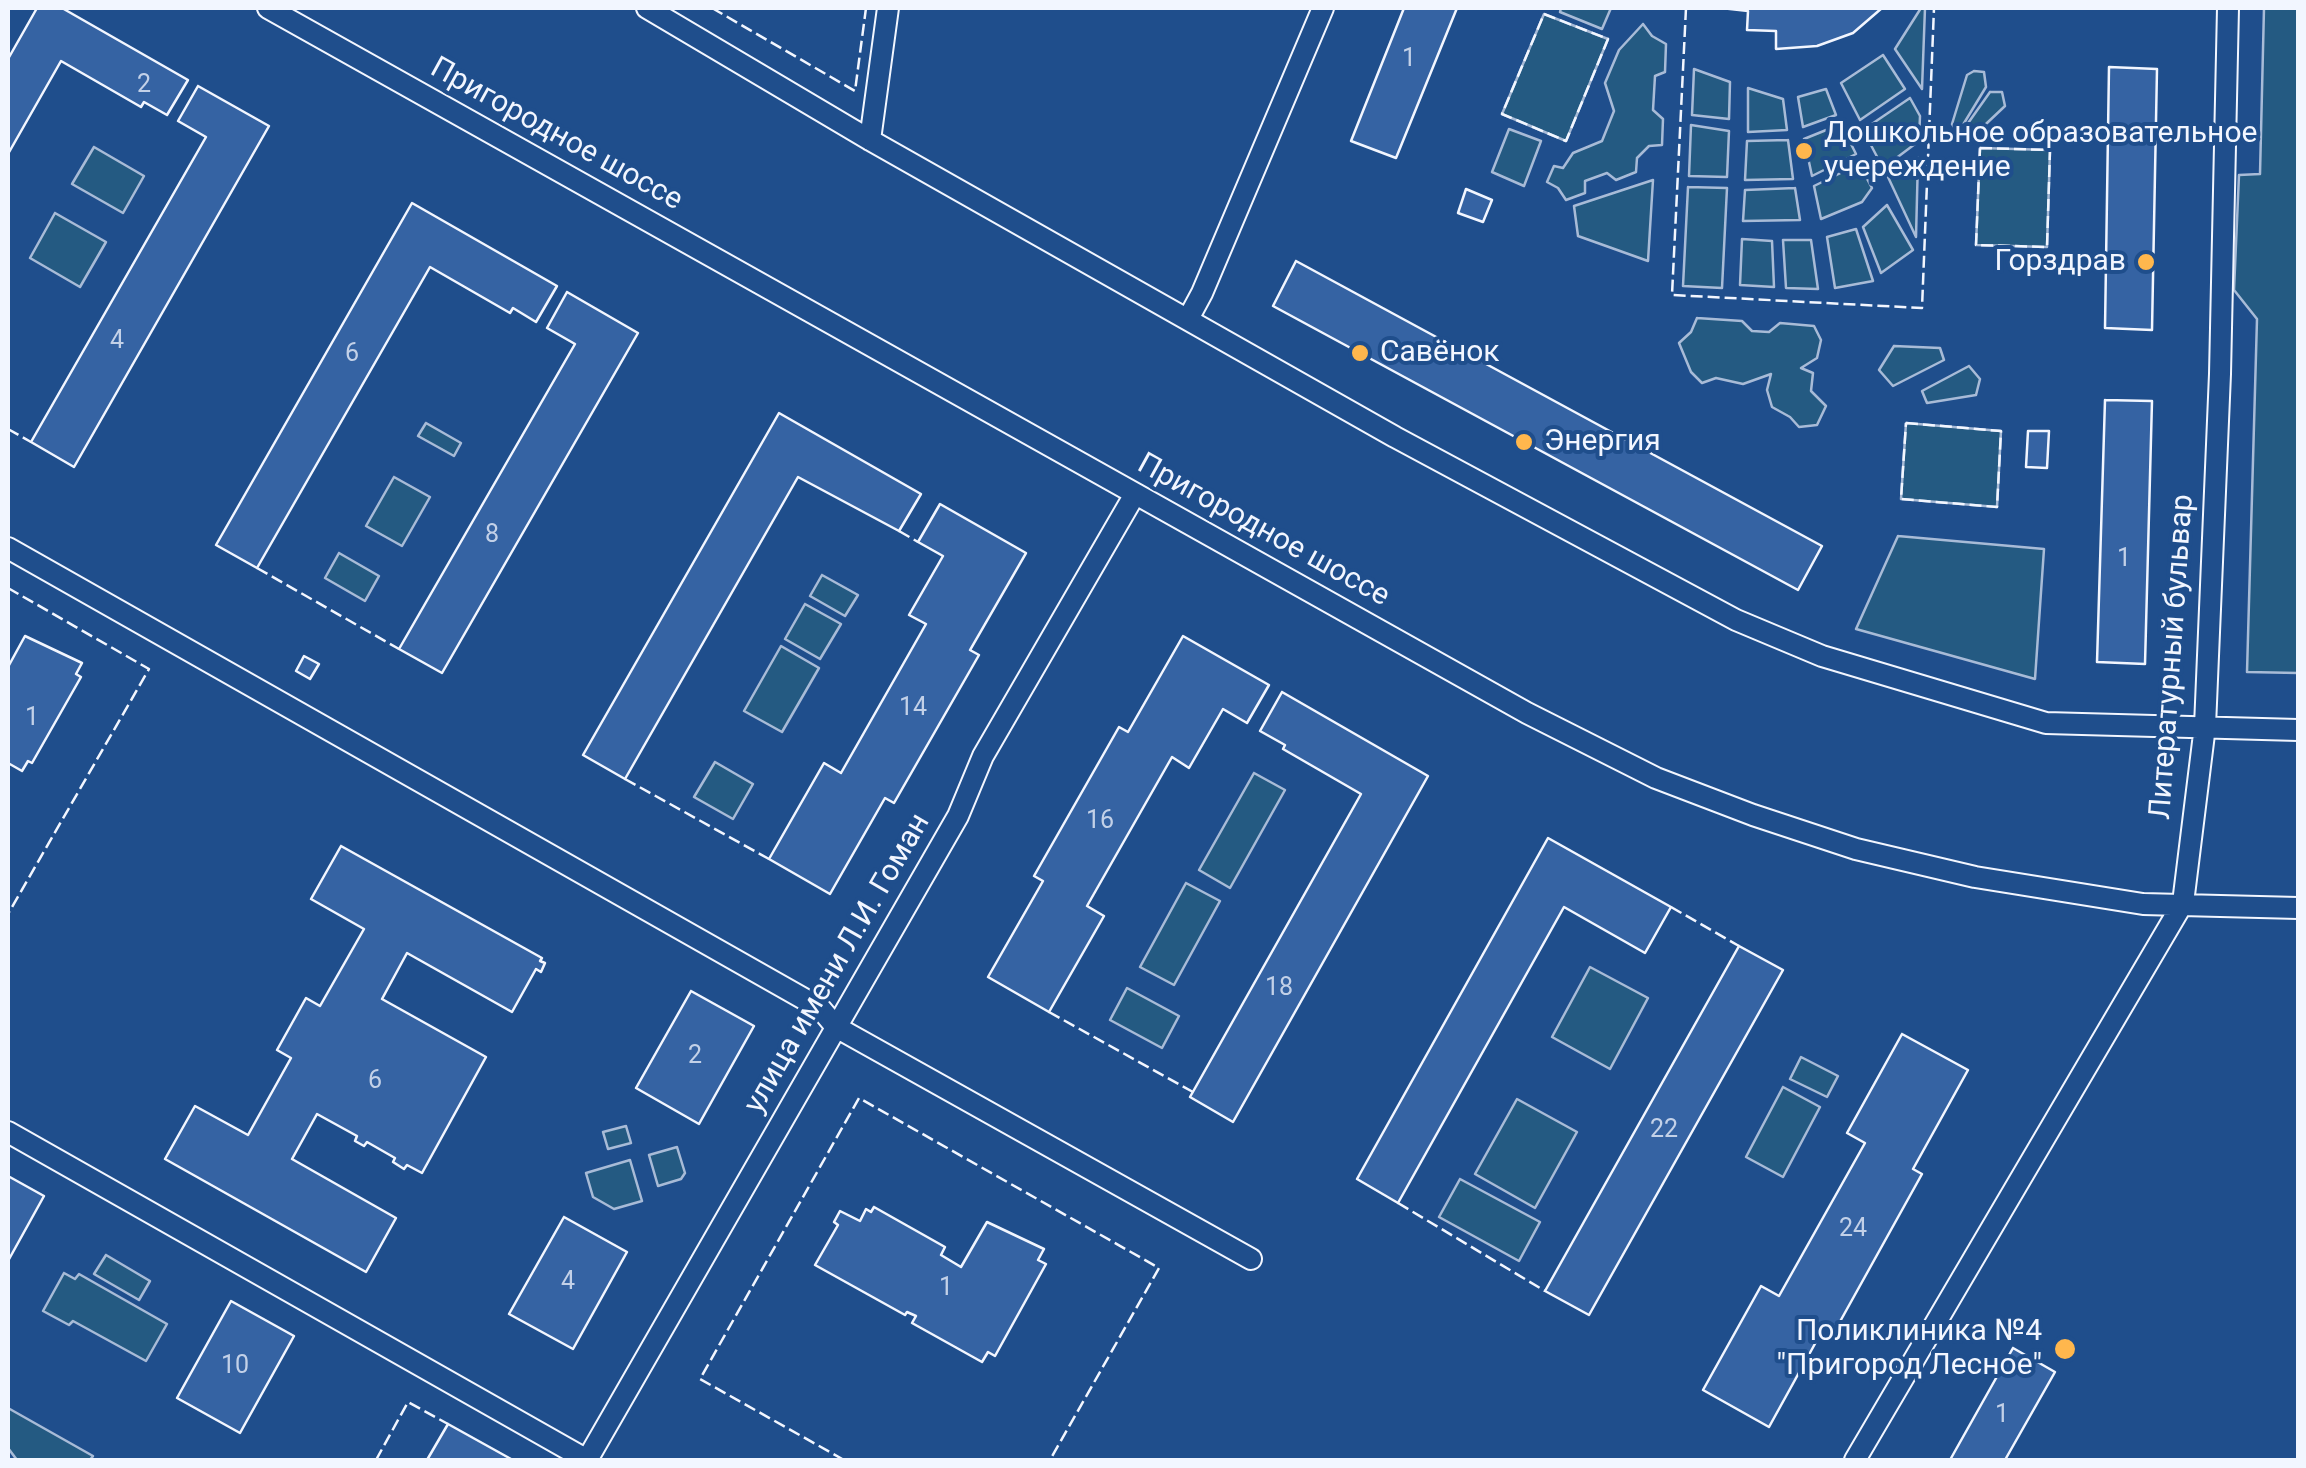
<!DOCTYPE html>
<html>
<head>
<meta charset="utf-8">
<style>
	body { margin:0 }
	#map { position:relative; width:2306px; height:1468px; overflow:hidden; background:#1f4e8c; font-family:Roboto,sans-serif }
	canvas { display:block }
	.frame { position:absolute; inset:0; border:10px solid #f2f6ff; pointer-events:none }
</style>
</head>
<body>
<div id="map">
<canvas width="2306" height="1468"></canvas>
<div class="frame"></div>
</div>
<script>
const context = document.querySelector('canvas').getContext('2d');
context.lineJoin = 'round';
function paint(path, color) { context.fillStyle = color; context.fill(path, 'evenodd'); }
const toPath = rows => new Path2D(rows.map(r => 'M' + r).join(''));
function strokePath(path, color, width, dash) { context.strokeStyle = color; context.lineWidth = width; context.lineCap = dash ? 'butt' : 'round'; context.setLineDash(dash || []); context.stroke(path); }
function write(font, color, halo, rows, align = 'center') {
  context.font = font + ' Roboto,sans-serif'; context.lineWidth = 8; context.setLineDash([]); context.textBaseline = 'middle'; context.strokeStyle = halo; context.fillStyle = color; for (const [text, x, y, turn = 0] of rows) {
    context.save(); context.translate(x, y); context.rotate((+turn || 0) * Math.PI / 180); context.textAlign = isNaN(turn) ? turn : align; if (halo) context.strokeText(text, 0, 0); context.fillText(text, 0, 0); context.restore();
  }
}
const green = toPath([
	[1561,8,1611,8,1602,29,1560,12,1561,8],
	[1921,8,1925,8,1922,89,1895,49,1921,8],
	[2264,8,2298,8,2298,673,2247,672,2257,319,2234,290,2239,175,2260,174,2264,8],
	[1544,14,1608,39,1566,141,1502,114,1544,14],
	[1643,24,1652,36,1666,44,1665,72,1655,76,1653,110,1663,119,1662,145,1649,146,1637,158,1636,172,1616,180,1607,173,1585,181,1585,193,1566,200,1558,188,1547,182,1554,166,1563,168,1573,153,1602,141,1614,111,1605,83,1619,50,1643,24],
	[1883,55,1905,89,1860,120,1841,83,1883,55],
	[1694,69,1730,82,1729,119,1692,115,1694,69],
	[1974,71,1984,72,1986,87,1958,133,1952,124,1967,75,1974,71],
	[1748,88,1783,99,1787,130,1748,132,1748,88],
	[1826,89,1836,115,1803,127,1798,97,1826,89],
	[1990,92,2002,92,2005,106,1969,140,1959,136,1990,92],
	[1910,98,1920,116,1919,141,1883,168,1863,130,1910,98],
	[1841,124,1856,154,1812,176,1804,139,1841,124],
	[1691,125,1729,131,1727,177,1689,176,1691,125],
	[1509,129,1541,141,1524,186,1492,172,1509,129],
	[1788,140,1793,179,1745,180,1747,141,1788,140],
	[94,147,144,176,123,213,72,184,94,147],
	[1980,148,2050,150,2047,247,1976,245,1980,148],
	[1918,158,1916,237,1888,177,1918,158],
	[1859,164,1872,188,1862,202,1821,219,1814,186,1859,164],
	[1653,180,1648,261,1578,236,1574,206,1653,180],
	[1688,187,1727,188,1722,288,1683,286,1688,187],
	[1795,188,1800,220,1743,221,1745,190,1795,188],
	[1887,205,1913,250,1881,273,1863,227,1887,205],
	[55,213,106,242,80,287,30,258,55,213],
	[1856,229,1873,281,1835,288,1827,237,1856,229],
	[1742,239,1772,241,1774,287,1740,285,1742,239],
	[1783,240,1811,240,1818,289,1786,288,1783,240],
	[1697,318,1742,321,1752,331,1769,332,1780,323,1814,326,1821,340,1817,358,1801,368,1813,373,1811,391,1826,406,1817,425,1799,427,1790,417,1772,407,1767,390,1771,374,1743,384,1716,378,1702,383,1691,372,1679,343,1691,332,1697,318],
	[1894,346,1940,348,1944,360,1893,386,1879,370,1894,346],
	[1969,366,1980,379,1976,395,1927,403,1922,391,1969,366],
	[426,423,461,443,454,456,418,436,426,423],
	[1906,423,2001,431,1997,507,1901,499,1906,423],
	[394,477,430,497,402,546,366,526,394,477],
	[1898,536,2044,549,2035,679,1856,629,1898,536],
	[339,553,379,576,365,601,325,578,339,553],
	[822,575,858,595,845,616,810,596,822,575],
	[805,604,841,624,820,659,785,639,805,604],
	[781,646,819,668,782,732,744,711,781,646],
	[715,762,753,784,733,819,694,797,715,762],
	[1254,773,1285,790,1230,888,1199,870,1254,773],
	[1186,883,1220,901,1174,985,1140,967,1186,883],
	[1590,967,1648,998,1610,1069,1552,1037,1590,967],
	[1127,988,1179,1016,1162,1048,1110,1020,1127,988],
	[1801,1057,1838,1076,1827,1097,1790,1079,1801,1057],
	[1783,1087,1820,1107,1783,1177,1746,1157,1783,1087],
	[1517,1099,1577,1132,1535,1208,1475,1174,1517,1099],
	[626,1126,631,1143,608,1149,603,1132,626,1126],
	[677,1147,685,1173,681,1179,658,1186,649,1155,677,1147],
	[630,1160,642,1201,614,1209,593,1197,586,1173,630,1160],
	[1460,1179,1540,1222,1519,1261,1439,1217,1460,1179],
	[106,1255,150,1281,139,1300,94,1274,106,1255],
	[64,1273,75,1279,79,1274,167,1324,146,1361,73,1321,69,1325,43,1311,64,1273],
	[8,1408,93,1456,90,1460,17,1460,8,1448,8,1408]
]);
const building = toPath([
	[37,8,62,8,188,80,167,115,144,102,141,107,61,61,8,154,8,59,37,8],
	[1404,8,1457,8,1396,158,1351,141,1404,8],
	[1721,8,1882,8,1853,33,1817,46,1776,49,1776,31,1747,30,1748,11,1721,8],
	[2109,67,2157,69,2152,330,2105,328,2109,67],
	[198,86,269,126,74,467,31,442,206,137,178,121,198,86],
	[1466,189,1492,200,1483,222,1458,213,1466,189],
	[412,203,557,286,536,322,513,308,510,313,430,267,257,568,216,545,412,203],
	[1296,261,1822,546,1798,590,1273,306,1296,261],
	[567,292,638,333,442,673,399,649,575,344,547,328,567,292],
	[2105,400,2152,401,2145,664,2097,662,2105,400],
	[779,413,921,494,899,531,798,477,625,779,583,755,779,413],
	[2028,431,2049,431,2047,468,2026,467,2028,431],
	[940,504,1026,553,970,650,979,655,894,803,885,798,830,894,769,859,824,763,841,773,926,624,909,615,943,556,918,542,940,504],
	[25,636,82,663,76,674,81,677,32,763,28,761,22,771,8,763,8,667,25,636],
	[1183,636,1269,685,1247,723,1223,709,1189,768,1172,757,1087,906,1104,916,1049,1012,988,977,1043,881,1034,876,1119,727,1128,732,1183,636],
	[304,656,319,664,310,679,296,671,304,656],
	[1282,692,1428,776,1233,1122,1190,1097,1361,794,1283,749,1285,745,1260,731,1282,692],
	[1548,838,1671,907,1645,953,1564,907,1398,1203,1357,1179,1548,838],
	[341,846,542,958,540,961,545,963,541,972,536,969,512,1012,407,953,382,999,486,1057,422,1173,407,1165,404,1169,393,1162,395,1158,367,1142,364,1146,355,1141,357,1136,317,1114,292,1159,396,1218,366,1272,165,1159,195,1106,248,1135,291,1058,277,1050,306,998,320,1006,364,929,311,899,341,846],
	[1739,946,1783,970,1589,1315,1545,1291,1739,946],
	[691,991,754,1026,699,1124,636,1088,691,991],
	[1902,1034,1968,1070,1913,1169,1922,1174,1837,1327,1827,1322,1769,1427,1703,1390,1761,1286,1779,1296,1865,1143,1847,1133,1902,1034],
	[8,1176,44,1196,8,1261,8,1176],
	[874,1207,945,1247,941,1255,961,1267,987,1222,1044,1249,1038,1260,1046,1264,995,1356,988,1352,982,1362,912,1323,916,1316,907,1312,905,1315,815,1265,838,1225,834,1222,840,1211,860,1221,866,1209,871,1212,874,1207],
	[564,1217,627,1252,573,1349,509,1314,564,1217],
	[231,1301,294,1336,240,1433,177,1398,231,1301],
	[2013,1348,2055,1372,2005,1460,1950,1460,2013,1348],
	[448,1424,511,1459,427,1460,448,1424]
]);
const street = toPath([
	[268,8,1527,713,1656,778,1753,815,1856,849,1975,877,2143,904,2298,908],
	[647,8,870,140,1395,437,1736,620,1822,656,2046,723,2298,730],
	[870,140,888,8],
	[1188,319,1202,293,1323,8],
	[8,548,820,1008,836,1027,1251,1259],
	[8,1132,587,1460],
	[587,1460,958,816,983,756,1135,494],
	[1855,1460,2183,903,2205,726,2220,374,2228,8]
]);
const fence = toPath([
	[712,8,855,91,866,8],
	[1686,8,1672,295,1922,308,1934,8],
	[1544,14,1608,39,1566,141,1502,114,1544,14],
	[1980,148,2050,150,2047,247,1976,245,1980,148],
	[1906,423,2001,431,1997,507,1901,499,1906,423],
	[8,429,31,442],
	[899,531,918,542],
	[257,568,399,649],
	[8,588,149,669,8,914],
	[625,779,769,859],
	[1671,907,1739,946],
	[1049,1012,1193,1092],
	[1398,1203,1545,1291],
	[376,1460,408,1402,448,1424],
	[844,1460,700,1379,859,1098,1159,1268,1050,1460]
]);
const markers = [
	[1804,151,10,"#ffb74d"],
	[2146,262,10,"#ffb74d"],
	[1360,353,10,"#ffb74d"],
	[1524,442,10,"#ffb74d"],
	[2065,1349,12,"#ffb74d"]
];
const numberNames = [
	["1",1409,60],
	["2",144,86],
	["4",117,342],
	["6",352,355],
	["8",492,536],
	["1",2124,560],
	["14",913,709],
	["1",32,719],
	["16",1100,822],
	["18",1279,989],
	["2",695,1057],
	["6",375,1082],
	["22",1664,1131],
	["24",1853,1230],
	["4",568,1283],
	["1",946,1289],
	["10",235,1367],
	["1",2002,1416]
];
const poiNames = [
	["Дошкольное образовательное",1824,134],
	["учереждение",1824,168],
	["Горздрав",2126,262,"right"],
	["Савёнок",1380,353],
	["Энергия",1544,442],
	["Поликлиника №4",2042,1332,"right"],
	["\"Пригород Лесное\"",2042,1366,"right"]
];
const streetNames = [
	["Пригородное шоссе",556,135,29],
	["Пригородное шоссе",1263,531,29],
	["Литературный бульвар",2173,657,-86],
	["улица имени Л.И. Гоман",838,964,-60]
];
paint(green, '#245a82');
strokePath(green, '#a8bbd7', 2.5);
paint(building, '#3563a3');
strokePath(building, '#f2f6ff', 2.5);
strokePath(street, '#f2f6ff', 24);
strokePath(street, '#1f4e8c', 20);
strokePath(fence, '#f2f6ff', 2.5, [12, 5]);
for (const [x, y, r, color] of markers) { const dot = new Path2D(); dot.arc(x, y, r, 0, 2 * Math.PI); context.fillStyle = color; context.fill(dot); strokePath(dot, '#1f4e8c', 4); }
write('25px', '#c3d1e8', null, numberNames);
write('30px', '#f2f6ff', '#1f4e8c', poiNames, 'left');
write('30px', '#f2f6ff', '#1f4e8c', streetNames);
</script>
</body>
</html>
